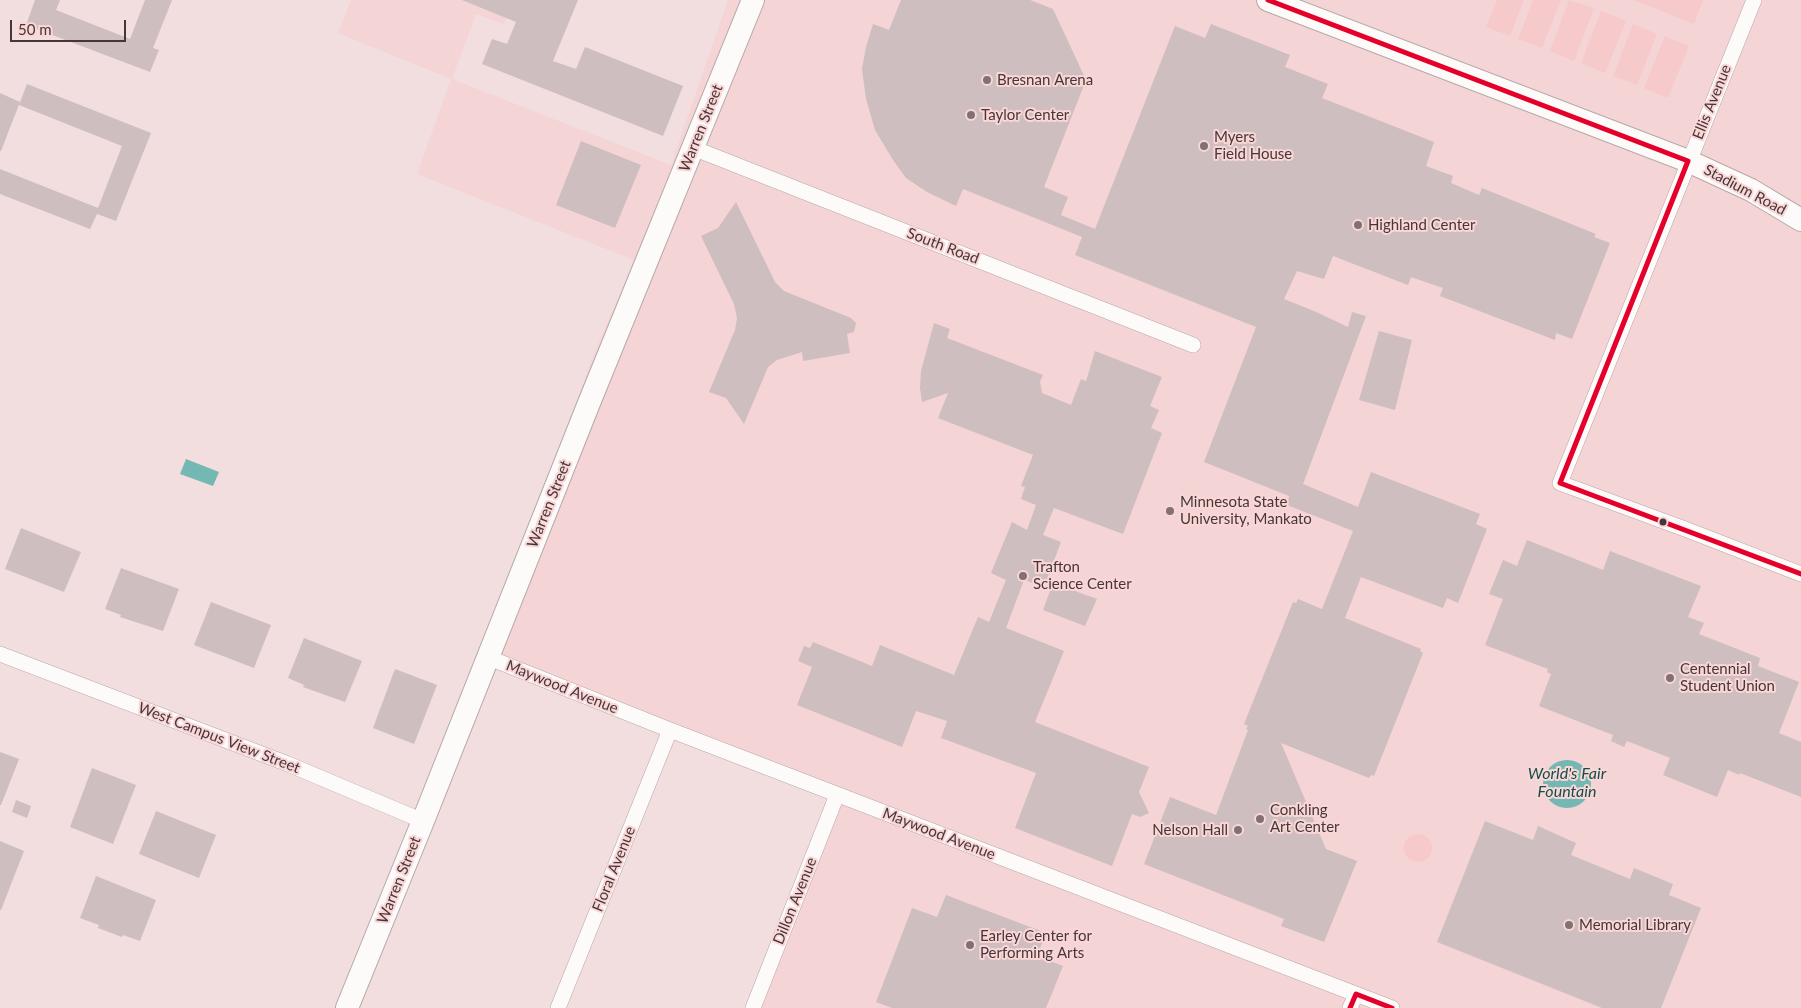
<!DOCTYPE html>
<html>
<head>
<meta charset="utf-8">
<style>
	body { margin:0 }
	#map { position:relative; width:1801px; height:1008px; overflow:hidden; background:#f2dedf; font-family:Lato,sans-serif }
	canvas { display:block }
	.scale { position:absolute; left:10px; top:20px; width:116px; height:22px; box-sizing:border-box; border:2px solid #453737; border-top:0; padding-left:6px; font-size:15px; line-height:18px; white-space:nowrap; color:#453737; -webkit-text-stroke:4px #fad6d7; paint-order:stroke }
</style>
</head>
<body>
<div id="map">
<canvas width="1801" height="1008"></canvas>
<div class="scale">50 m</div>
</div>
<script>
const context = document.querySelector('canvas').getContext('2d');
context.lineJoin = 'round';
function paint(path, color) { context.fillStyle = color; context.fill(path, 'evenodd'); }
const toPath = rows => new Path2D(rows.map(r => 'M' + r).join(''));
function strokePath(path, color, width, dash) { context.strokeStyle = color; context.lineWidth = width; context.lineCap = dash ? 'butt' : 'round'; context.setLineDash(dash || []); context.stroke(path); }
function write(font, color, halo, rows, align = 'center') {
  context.font = font + ' Lato,sans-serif'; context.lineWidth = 4; context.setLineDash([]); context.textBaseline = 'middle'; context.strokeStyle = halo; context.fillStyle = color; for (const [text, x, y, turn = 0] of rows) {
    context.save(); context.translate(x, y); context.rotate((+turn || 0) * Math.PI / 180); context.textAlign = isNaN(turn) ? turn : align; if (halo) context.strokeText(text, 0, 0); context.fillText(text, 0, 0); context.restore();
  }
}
const built = toPath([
	[351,0,513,0,504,24,476,14,452,79,671,165,728,0,1801,0,1801,1008,753,1008,837,795,487,657,590,364,634,260,417,174,451,79,338,33]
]);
const green = toPath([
	[1497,0,1524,0,1510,36,1486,27],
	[1533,0,1561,0,1542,48,1518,39],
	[1569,0,1594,8,1574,61,1550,51],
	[1633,0,1703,0,1694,24],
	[1601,11,1626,21,1605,73,1581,63],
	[1633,24,1657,34,1637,85,1613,76],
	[1665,36,1689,46,1668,98,1644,88],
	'1404 848a14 14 0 1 1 28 0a14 14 0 1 1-28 0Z'
]);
const water = toPath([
	[186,459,219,472,213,486,180,474],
	'1543 784a24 24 0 1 1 48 0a24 24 0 1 1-48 0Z'
]);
const building = toPath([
	[35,0,60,0,56,10,130,39,145,0,172,0,153,48,159,50,150,72,26,25],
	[462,0,578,0,553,61,576,69,585,47,683,86,663,136,482,64,492,39,507,44,516,22],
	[901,0,1030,0,1053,9,1086,80,1044,187,1068,197,1061,215,1095,229,1175,26,1205,38,1211,24,1290,55,1285,67,1328,84,1322,98,1434,142,1426,166,1453,176,1451,183,1479,195,1482,188,1596,234,1594,237,1610,243,1572,339,1556,333,1555,340,1440,296,1443,288,1411,277,1408,285,1333,256,1324,279,1297,271,1284,299,1314,311,1348,327,1352,312,1366,316,1303,484,1358,507,1371,472,1480,514,1476,524,1487,529,1458,603,1447,598,1443,608,1361,577,1345,618,1421,649,1420,651,1423,653,1374,776,1371,775,1369,778,1281,743,1326,849,1357,861,1324,942,1281,926,1284,919,1144,864,1170,797,1216,815,1248,730,1246,729,1248,726,1244,724,1293,602,1296,603,1298,599,1322,609,1353,531,1287,505,1289,496,1204,462,1256,327,1075,255,1082,237,963,189,956,206,927,192,906,178,893,160,875,130,866,99,862,69,866,47,873,24,889,30],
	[27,84,151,133,116,221,97,214,90,229,0,194,0,169,98,208,122,146,19,105],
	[0,93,20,102,1,151,0,151],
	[581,141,641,165,615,228,556,205],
	[736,202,775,282,784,291,851,318,856,323,854,332,847,334,850,353,803,361,802,352,777,360,768,367,744,424,726,398,709,392,735,330,737,318,734,304,701,236,718,228],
	[934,323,950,329,947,338,1043,375,1040,382,1042,393,1071,405,1081,379,1086,381,1095,351,1162,377,1150,406,1159,410,1151,428,1162,433,1123,534,1054,508,1043,535,1061,542,1044,587,1024,580,1006,628,1064,651,1035,722,1149,767,1139,792,1149,813,1140,817,1132,814,1112,866,1015,828,1036,773,941,738,947,721,916,711,902,747,797,705,812,667,798,661,804,646,810,648,813,642,872,666,880,645,954,675,978,617,989,622,1006,580,991,573,1012,522,1027,530,1036,505,1021,499,1025,487,1021,486,1033,455,938,418,948,393,922,402,920,388,921,371],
	[1379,331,1412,340,1395,410,1359,400],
	[21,528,81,552,64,592,5,569],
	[1527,540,1603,570,1610,551,1701,586,1688,617,1704,623,1699,634,1760,658,1758,666,1799,682,1779,733,1801,742,1801,797,1740,773,1739,775,1728,770,1717,797,1663,775,1670,758,1627,741,1624,747,1611,741,1613,735,1539,706,1551,674,1547,672,1548,669,1485,645,1503,599,1489,594,1503,560,1517,566],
	[121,568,179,589,163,631,120,617,121,615,105,609],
	[1053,583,1097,599,1085,626,1043,610],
	[211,602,271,625,254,668,194,645],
	[304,638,362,661,345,702,303,687,304,685,288,678],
	[395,669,437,685,414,744,373,728],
	[0,752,19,759,1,805,0,805],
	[92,768,136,785,113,844,70,827],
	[16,800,31,806,27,818,12,812],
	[156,811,216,835,199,878,139,854],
	[1485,821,1533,840,1538,826,1576,843,1571,855,1630,879,1634,868,1673,884,1669,895,1701,908,1661,1008,1602,1008,1437,942],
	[0,841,24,851,1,910,0,910],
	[96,876,156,900,140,941,123,935,122,937,98,928,99,925,80,918],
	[946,895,1046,933,1037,956,1063,966,1046,1008,892,1008,876,1002,912,908,937,917]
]);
const street = toPath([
	[1754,0,1560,483,1685,529,1801,574],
	[693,148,1193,345],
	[0,654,288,764,423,821],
	[487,657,670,730,1392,1008],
	[558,1008,670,730],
	[753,1008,837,795],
	[1350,1008,1356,994]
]);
const secondary = toPath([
	[1268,0,1688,161,1751,190,1801,220],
	[347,1008,423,821,589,403,753,0]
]);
const bus1 = toPath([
	[1268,0,1688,161,1560,483,1801,574],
	[1350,1008,1356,994,1392,1008]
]);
const markers = [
	[987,80,5,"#827172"],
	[971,115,5,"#827172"],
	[1204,146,5,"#827172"],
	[1358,225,5,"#827172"],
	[1170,511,5,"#827172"],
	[1663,522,4.5,"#453737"],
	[1023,576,5,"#827172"],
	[1670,678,5,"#827172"],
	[1260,819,5,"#827172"],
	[1238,830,5,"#827172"],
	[1569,925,5,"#827172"],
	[970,945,5,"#827172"]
];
const poiNames = [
	["Bresnan Arena",997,80],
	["Taylor Center",981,115],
	["Myers",1214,137],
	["Field House",1214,154],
	["Highland Center",1368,225],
	["Minnesota State",1180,502],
	["University, Mankato",1180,519],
	["Trafton",1033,567],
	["Science Center",1033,584],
	["Centennial",1680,669],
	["Student Union",1680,686],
	["Conkling",1270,810],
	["Art Center",1270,827],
	["Nelson Hall",1228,830,"right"],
	["Memorial Library",1579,925],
	["Earley Center for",980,936],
	["Performing Arts",980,953]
];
const streetNames = [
	["Ellis Avenue",1712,102,-68],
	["Warren Street",701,128,-68],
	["Stadium Road",1745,190,28],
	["South Road",943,246,21],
	["Warren Street",549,504,-68],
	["Maywood Avenue",562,687,22],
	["West Campus View Street",219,738,21],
	["Maywood Avenue",939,834,21],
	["Floral Avenue",614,869,-68],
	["Warren Street",399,880,-68],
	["Dillon Avenue",795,901,-68]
];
const waterNames = [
	["World's Fair",1567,774],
	["Fountain",1567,792]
];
paint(built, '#f5d4d5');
paint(green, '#f6cacb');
paint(water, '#73b8b2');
paint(building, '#cebebf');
strokePath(street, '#b7a8a8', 16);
strokePath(secondary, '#b7a8a8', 24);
strokePath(street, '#fdfafa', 15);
strokePath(secondary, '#fdfafa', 22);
strokePath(bus1, '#e4002b', 5);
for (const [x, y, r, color] of markers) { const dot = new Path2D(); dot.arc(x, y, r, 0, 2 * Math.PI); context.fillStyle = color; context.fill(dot); strokePath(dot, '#fad6d7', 2); }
write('15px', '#453737', '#fad6d7', poiNames, 'left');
write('15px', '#453737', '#fad6d7', streetNames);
write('italic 16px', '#104f4a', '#fad6d7', waterNames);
</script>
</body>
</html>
